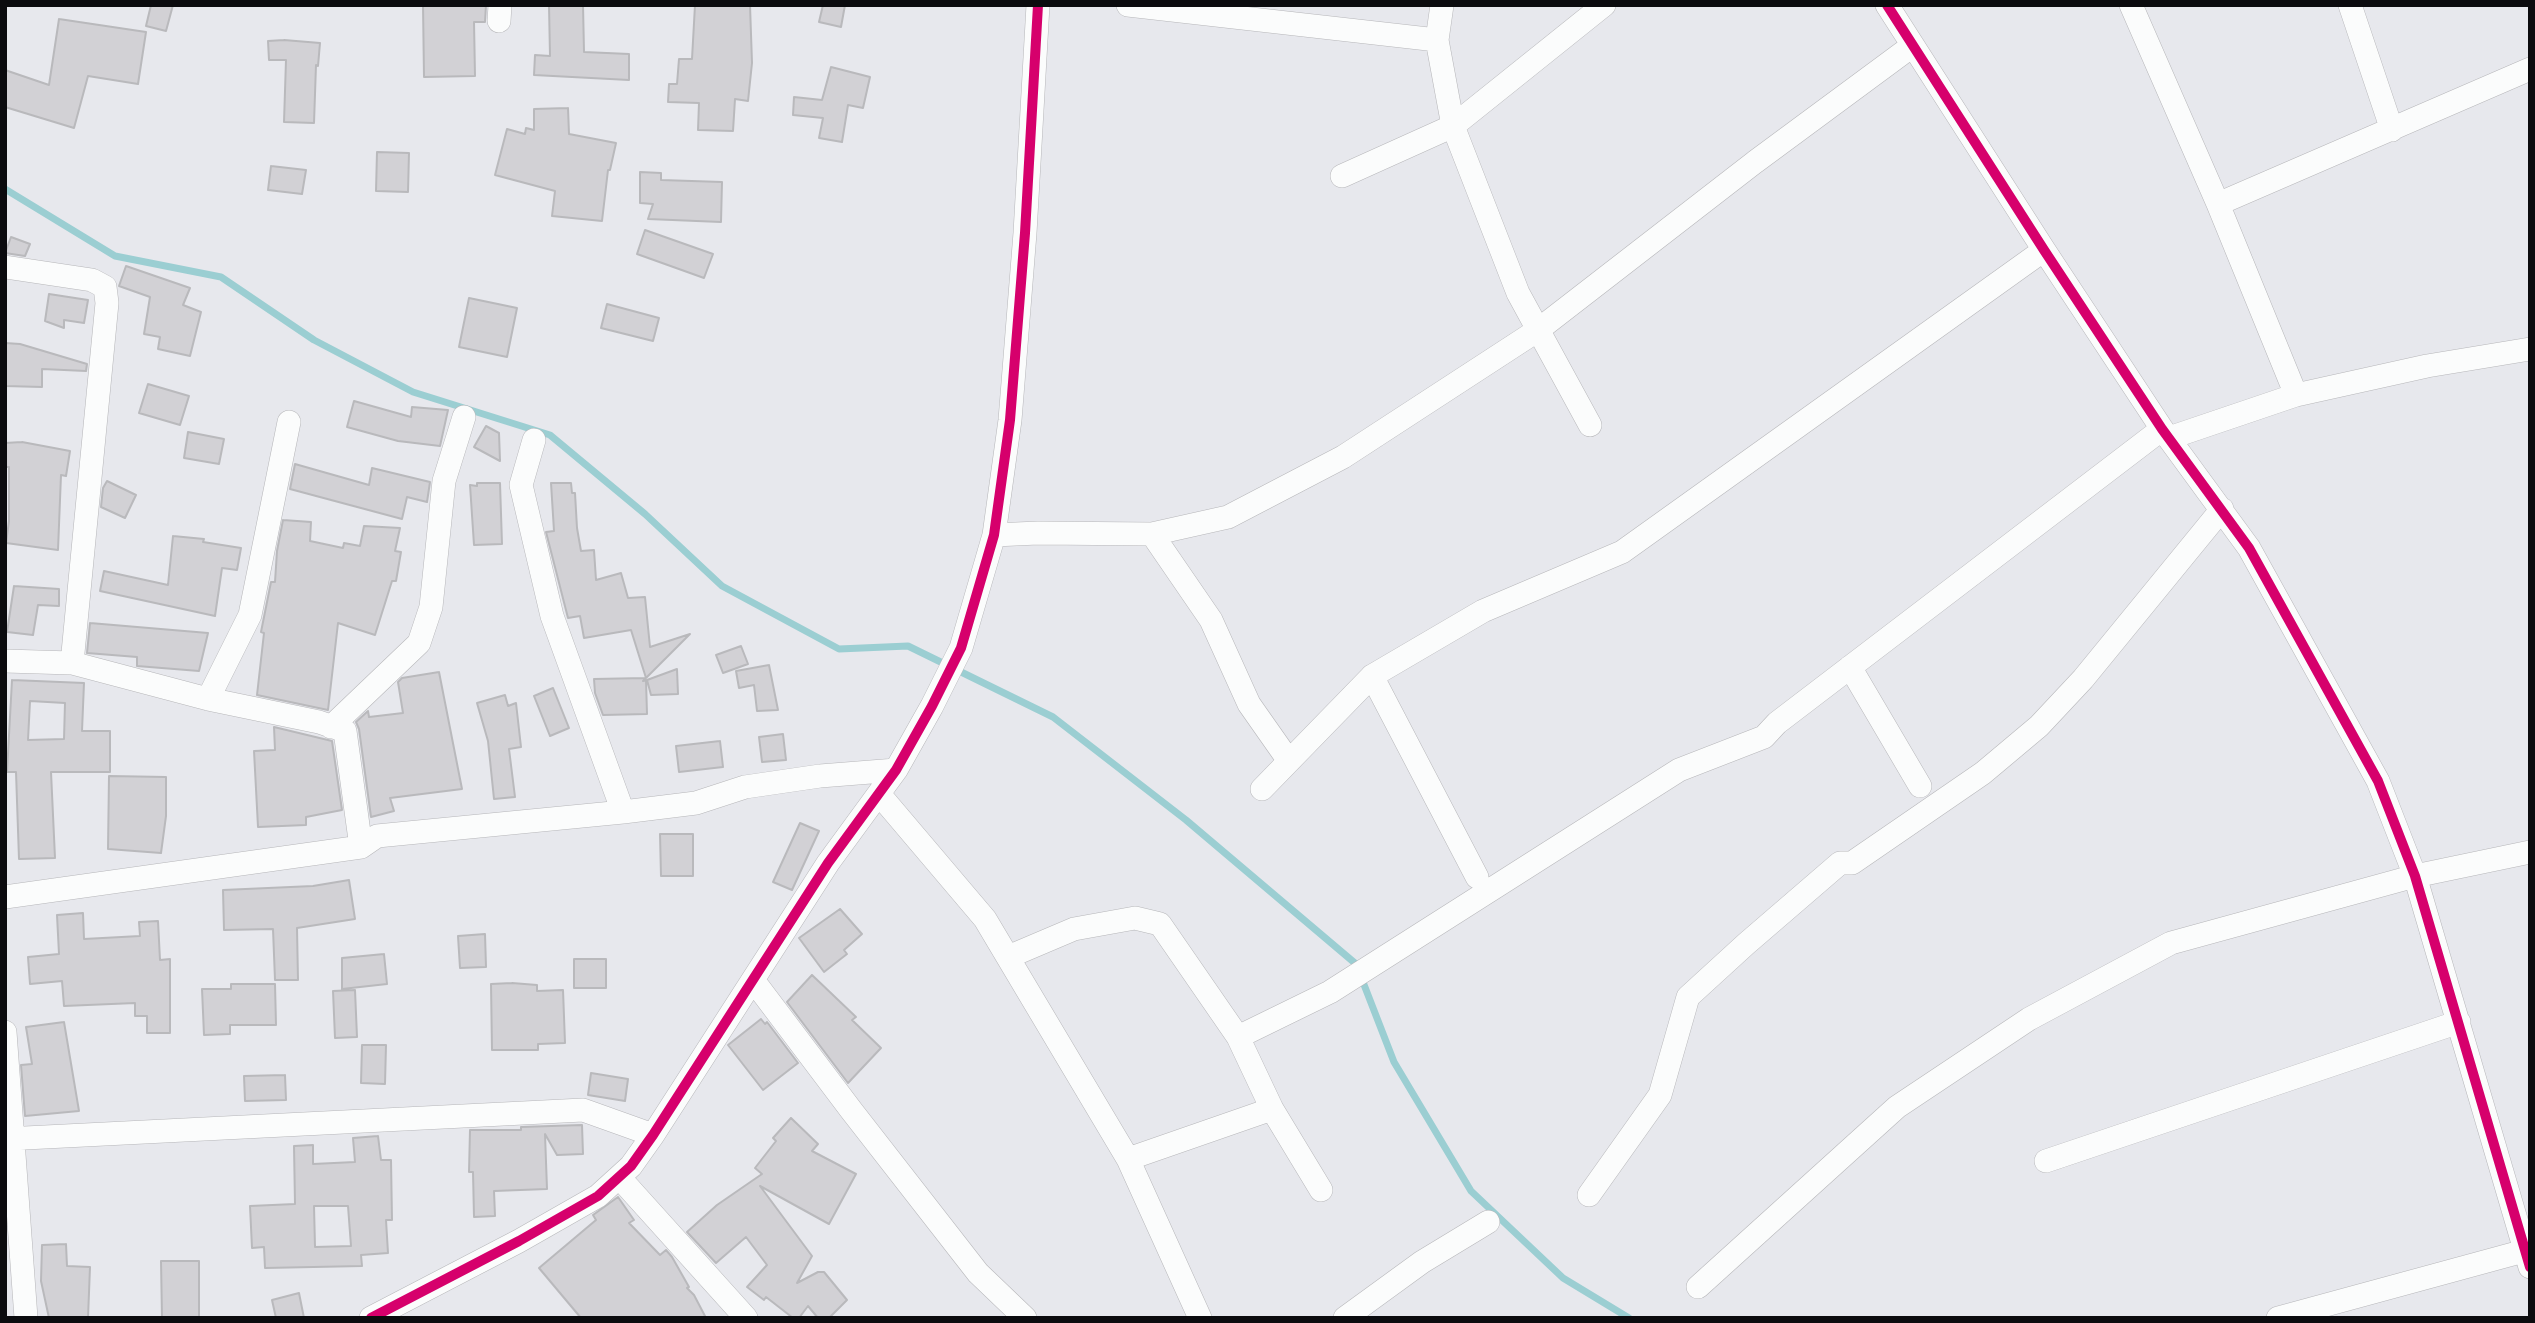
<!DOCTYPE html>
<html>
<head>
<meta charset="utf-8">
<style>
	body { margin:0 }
	#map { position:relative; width:2535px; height:1323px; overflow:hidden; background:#e7e8ed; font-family:"Roboto Serif",serif }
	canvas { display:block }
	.frame { position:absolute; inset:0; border:7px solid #0b0b0e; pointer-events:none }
</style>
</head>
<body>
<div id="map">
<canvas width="2535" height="1323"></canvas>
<div class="frame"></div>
</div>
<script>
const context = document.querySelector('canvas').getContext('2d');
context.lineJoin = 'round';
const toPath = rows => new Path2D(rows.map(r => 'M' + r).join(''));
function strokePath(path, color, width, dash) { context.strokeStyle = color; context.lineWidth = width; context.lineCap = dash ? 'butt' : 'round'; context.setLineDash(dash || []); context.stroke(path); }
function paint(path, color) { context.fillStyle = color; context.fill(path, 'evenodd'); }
const stream = toPath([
	[5,189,115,256,221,277,314,340,413,392,550,435,645,514,722,586,839,649,908,646,1053,717,1186,820,1356,964,1394,1062,1471,1191,1563,1278,1629,1318]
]);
const building = toPath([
	[151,5,173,5,166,31,146,26,151,5],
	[423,5,486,5,485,22,474,22,475,76,424,77,423,5],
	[549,5,583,5,584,52,629,54,629,80,534,75,535,55,550,56,549,5],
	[695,5,750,5,752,63,748,101,735,99,733,131,698,130,699,103,668,102,669,84,677,84,679,59,692,59,695,5],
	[823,5,845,5,841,27,819,22,823,5],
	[59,19,146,32,138,84,88,76,74,128,5,107,5,70,49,85,59,19],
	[284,40,320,43,318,66,316,65,314,123,284,122,286,60,269,60,268,41,284,40],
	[831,67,870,77,863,108,848,105,842,142,819,138,823,118,793,115,794,97,822,100,831,67],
	[568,108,569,134,616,143,610,170,608,170,602,221,552,216,555,191,495,175,507,129,525,134,526,128,534,130,534,109,568,108],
	[377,152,409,153,408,192,376,191,377,152],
	[271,166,306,170,302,194,268,190,271,166],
	[640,172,661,173,661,180,722,182,721,222,648,219,653,204,640,203,640,172],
	[645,230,713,254,704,278,637,254,645,230],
	[11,237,30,244,25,256,5,253,11,237],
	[126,266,190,288,183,305,201,312,190,356,158,349,160,337,144,334,150,297,119,286,126,266],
	[49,294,88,300,84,323,64,320,64,328,45,321,49,294],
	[469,298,517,308,507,357,459,347,469,298],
	[607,304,659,318,653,341,601,328,607,304],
	[5,343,20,344,87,364,86,371,42,369,42,387,5,386,5,343],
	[148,384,189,396,180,425,139,413,148,384],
	[354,401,411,417,412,407,448,410,440,446,398,441,347,427,354,401],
	[486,426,499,433,500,461,474,447,486,426],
	[188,432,224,439,219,464,184,458,188,432],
	[22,442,70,451,66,476,61,475,58,550,6,543,9,521,9,467,5,467,5,443,22,442],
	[295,464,369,485,372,468,430,482,427,502,407,497,402,519,290,489,295,464],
	[107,481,136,495,125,518,101,507,103,488,107,481],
	[477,483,500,483,502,544,474,545,470,485,477,486,477,483],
	[551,483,571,483,572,493,575,493,577,528,581,551,594,550,596,580,621,573,628,598,645,597,650,647,690,634,643,681,646,680,647,714,603,715,595,693,594,679,646,678,631,630,584,638,580,616,568,618,546,532,554,531,551,483],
	[283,520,311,522,310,541,343,548,344,543,360,546,364,526,400,528,395,551,401,552,396,581,392,581,375,635,338,623,328,710,257,695,264,633,261,632,271,582,275,582,277,551,283,520],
	[173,536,204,539,203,542,241,548,237,570,222,568,215,616,100,591,104,571,168,585,173,536],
	[14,586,59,589,59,606,38,605,33,635,7,632,14,586],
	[90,623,208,633,199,671,137,666,137,657,87,653,90,623],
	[741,646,748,664,723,673,716,655,741,646],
	[769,665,778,710,757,711,754,685,739,688,736,671,769,665],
	[677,669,678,694,651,695,647,680,677,669],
	[439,672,462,789,390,798,394,811,371,817,359,729,356,722,368,711,369,717,403,713,398,682,402,678,439,672],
	[12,680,84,683,82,731,110,731,110,772,51,772,55,858,19,859,16,772,7,772,12,680],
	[30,701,65,703,64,739,28,740,30,701],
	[553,688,569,728,550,736,534,696,553,688],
	[505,695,508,706,516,703,521,747,509,749,515,797,494,799,488,741,477,703,505,695],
	[274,727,332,741,342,810,306,817,306,825,258,827,254,751,275,750,274,727],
	[783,734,786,760,762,762,759,737,783,734],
	[720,741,723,767,679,772,676,746,720,741],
	[109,776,166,777,166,816,161,853,108,849,109,776],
	[800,823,819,831,792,890,773,882,800,823],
	[660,834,693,834,693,876,661,876,660,834],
	[349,880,355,919,297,928,298,980,275,980,273,929,224,930,223,890,313,886,349,880],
	[840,909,862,934,844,950,847,954,824,972,799,938,840,909],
	[83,913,84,939,140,936,139,922,158,921,160,960,170,959,170,1033,147,1033,147,1016,135,1016,135,1003,64,1006,62,981,30,984,28,957,59,954,57,915,83,913],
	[485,934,486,967,460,968,458,936,485,934],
	[384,954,387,984,342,989,342,958,384,954],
	[574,959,606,959,606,988,574,988,574,959],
	[812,975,856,1017,852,1020,881,1048,848,1083,787,1002,812,975],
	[512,983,537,985,537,991,563,990,565,1043,538,1044,538,1050,492,1050,491,984,512,983],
	[231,984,275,984,276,1025,230,1025,230,1034,204,1035,202,989,231,989,231,984],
	[355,990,357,1037,335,1038,333,991,355,990],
	[761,1019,765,1024,767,1022,798,1063,763,1090,728,1045,761,1019],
	[64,1022,79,1111,25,1116,21,1065,32,1064,26,1027,64,1022],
	[362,1045,386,1045,385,1084,361,1083,362,1045],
	[591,1073,628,1079,625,1101,588,1095,591,1073],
	[285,1075,286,1100,245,1101,244,1076,285,1075],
	[791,1118,818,1144,812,1151,856,1174,829,1224,760,1186,812,1256,797,1283,818,1272,824,1272,847,1300,829,1318,818,1318,808,1306,799,1318,793,1318,766,1297,764,1300,747,1287,767,1265,746,1237,716,1263,687,1232,717,1205,762,1174,755,1168,776,1141,773,1138,791,1118],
	[582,1125,583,1154,557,1155,545,1134,547,1189,494,1191,495,1216,474,1217,473,1172,469,1172,470,1130,521,1130,521,1127,582,1125],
	[378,1136,381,1160,391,1160,392,1220,386,1220,388,1253,361,1255,362,1266,265,1268,264,1247,252,1248,250,1206,295,1204,294,1146,313,1145,313,1164,355,1162,353,1138,378,1136],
	[314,1206,348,1206,351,1246,315,1247,314,1206],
	[618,1197,634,1220,629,1223,660,1255,666,1250,672,1257,689,1287,687,1288,694,1295,706,1318,581,1318,539,1268,596,1220,593,1215,618,1197],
	[66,1244,67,1266,90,1267,88,1318,49,1318,41,1281,42,1245,66,1244],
	[161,1261,199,1261,199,1318,162,1318,161,1261],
	[299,1293,304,1318,276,1318,272,1300,299,1293]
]);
const minor = toPath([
	[1128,5,1437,40],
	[1442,5,1437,40,1453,126,1518,293,1590,425],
	[1887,5,2044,250,2162,429,2249,548,2378,781,2415,876,2530,1267],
	[2131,5,2218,204,2296,395],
	[2350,5,2392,130],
	[499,21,500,5],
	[1342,176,1453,126,1604,5],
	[2218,204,2530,69],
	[5,267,92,280,105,287,107,303,72,663],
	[2169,438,2296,395,2427,366,2530,349],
	[534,440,521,485,552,616,623,812],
	[1152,534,1211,620,1249,704,1289,761],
	[994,535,1038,533,1152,534,1228,517,1343,457,1538,330,1755,162,1912,46],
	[5,661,72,663,208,699,319,722,345,731,361,847],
	[1850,667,1920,786],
	[1372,676,1477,877],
	[208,699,250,615,289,422],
	[331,727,419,643,431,607,444,481,464,417],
	[1262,789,1372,676,1483,611,1622,552,2044,250],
	[879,794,985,919,1128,1159,1200,1318],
	[5,897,361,847,377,836,623,812,696,803,745,787,820,776,896,770],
	[1008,957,1074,929,1135,918,1160,924,1238,1037,1272,1109,1321,1190],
	[753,980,851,1110,978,1273,1025,1318],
	[5,1032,26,1318],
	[1238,1037,1330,992,1679,770,1764,737,1777,723,2162,429],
	[5,1139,583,1110,653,1135],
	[1128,1159,1272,1109],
	[2046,1161,2459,1022],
	[619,1177,746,1318],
	[1589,1195,1660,1095,1688,997,1746,944,1840,863,1852,863,1983,773,2039,726,2083,679,2222,509],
	[1698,1287,1897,1107,2029,1019,2171,943,2415,876,2530,852],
	[371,1318,519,1241,598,1196,631,1166,653,1135,828,863,896,770,932,706,961,648,994,535,1010,420,1025,233,1038,5],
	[1345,1318,1422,1262,1488,1222],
	[2278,1318,2524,1251]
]);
const cycleway = toPath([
	[1887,5,2044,250,2162,429,2249,548,2378,781,2415,876,2530,1267],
	[371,1318,519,1241,598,1196,631,1166,653,1135,828,863,896,770,932,706,961,648,994,535,1010,420,1025,233,1038,5]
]);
strokePath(stream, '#9bced2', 7);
paint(building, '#d2d1d5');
strokePath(building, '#b9b9bc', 2);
strokePath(minor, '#b6b6b9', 24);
strokePath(minor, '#fbfcfc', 23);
strokePath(cycleway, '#d6006c', 10);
</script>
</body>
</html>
